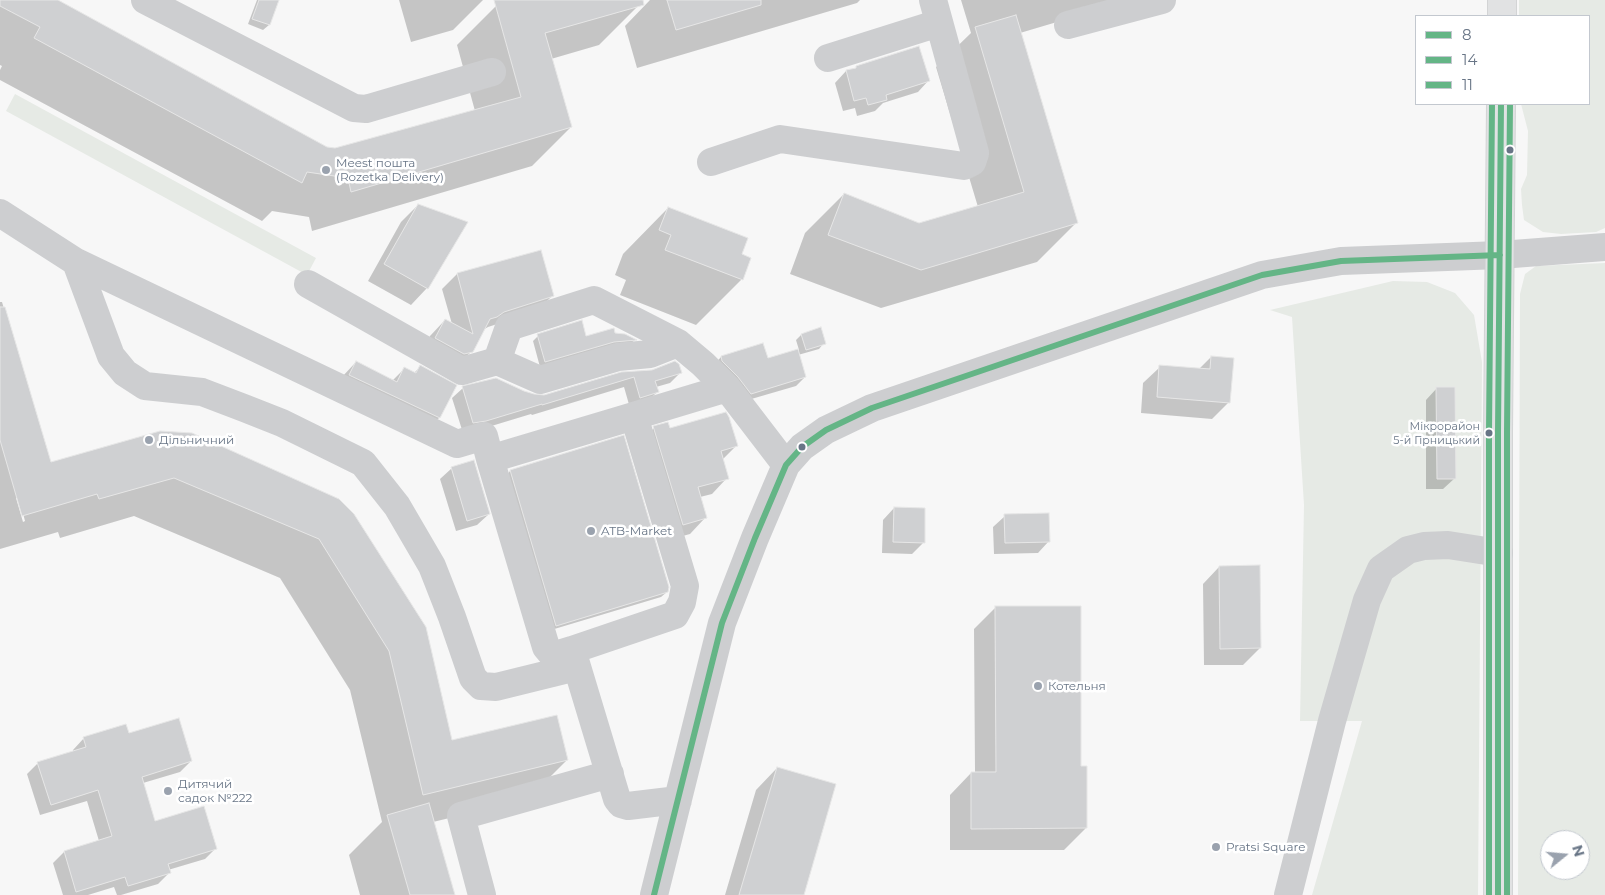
<!DOCTYPE html>
<html>
<head>
<meta charset="utf-8">
<style>
	body { margin:0 }
	#map { position:relative; width:1605px; height:895px; overflow:hidden; background:#f7f7f7; font-family:Montserrat,sans-serif }
	canvas { display:block }
	.legend { position:absolute; left:1415px; top:15px; width:175px; height:90px; box-sizing:border-box; background:#fff; border:1px solid #c3c8cf; margin:0; padding:6px 9px; list-style:none; font-size:15px; color:#687586 }
	.legend li { display:flex; align-items:center; gap:10px; height:25px }
	.legend b { width:25px; border:1px solid #c3c8cf }
	.north { position:absolute; left:1540px; top:830px; width:50px; height:50px; box-sizing:border-box; background:#fff; border:1px solid #c3c8cf; border-radius:50%; rotate:73deg; font-size:14px; font-weight:700; line-height:20px; text-align:center; color:#687586 }
	.north::after { content:''; display:block; margin:auto; width:18px; height:22px; background:#9aa2ae; clip-path:polygon(50% 0,100% 100%,50% 72%,0 100%) }
</style>
</head>
<body>
<div id="map">
<canvas width="1605" height="895"></canvas>
<ul class="legend">
<li><b style="height:6px;background:#64b586"></b>8</li>
<li><b style="height:6px;background:#64b586"></b>14</li>
<li><b style="height:6px;background:#64b586"></b>11</li>
</ul>
<div class="north">N</div>
</div>
<script>
const context = document.querySelector('canvas').getContext('2d');
context.lineJoin = 'round';
function paint(path, color) { context.fillStyle = color; context.fill(path, 'evenodd'); }
const toPath = rows => new Path2D(rows.map(r => 'M' + r).join(''));
function strokePath(path, color, width, dash) { context.strokeStyle = color; context.lineWidth = width; context.lineCap = dash ? 'butt' : 'round'; context.setLineDash(dash || []); context.stroke(path); }
function write(font, color, halo, rows, align = 'center') {
  context.font = font + ' Montserrat,sans-serif'; context.lineWidth = 5; context.setLineDash([]); context.textBaseline = 'middle'; context.strokeStyle = halo; context.fillStyle = color; for (const [text, x, y, turn = 0] of rows) {
    context.save(); context.translate(x, y); context.rotate((+turn || 0) * Math.PI / 180); context.textAlign = isNaN(turn) ? turn : align; if (halo) context.strokeText(text, 0, 0); context.fillText(text, 0, 0); context.restore();
  }
}
const green = toPath([
	[1519,0,1605,0,1605,228,1596,232,1561,234,1543,232,1524,220,1522,205,1521,189,1527,175,1528,131,1521,104,1589,104,1589,16,1519,16],
	[15,94,316,258,307,275,6,111],
	[1605,263,1605,895,1518,895,1520,294,1525,274,1536,266],
	[1550,840,1580,840,1580,870,1550,870],
	[1393,281,1427,282,1455,293,1474,315,1482,362,1478,895,1312,895,1362,721,1300,721,1304,505,1292,317,1270,310]
]);
const shadow = toPath([
	[0,0,55,0,326,149,335,150,475,111,457,45,496,6,515,0,636,0,638,6,599,45,551,59,571,127,532,166,312,231,309,217,272,211,262,221,0,80,0,70,2,66,0,65],
	[257,0,278,0,269,25,263,30,248,24],
	[399,0,483,0,453,30,411,42],
	[650,0,860,0,857,3,637,68,625,26],
	[961,0,1131,0,1020,33,1076,223,1037,262,881,308,790,274,805,233,844,194,919,224,978,207,936,67,971,33],
	[857,67,929,80,918,92,883,103,875,111,857,116,855,108,843,111,835,83,846,71,854,70],
	[418,205,427,288,411,305,368,281,401,222],
	[668,208,740,255,749,259,741,280,696,325,620,295,626,280,615,275,623,254],
	[457,274,552,296,537,311,488,327,483,330,472,351,456,366,421,353,430,336,445,320,452,324,442,289],
	[0,302,2,302,50,463,160,433,339,500,451,741,567,760,528,799,433,822,454,895,360,895,349,855,382,822,350,690,280,578,134,516,60,538,58,532,0,549],
	[16,498,19,498,25,521,23,522],
	[614,334,635,340,630,344,540,367,533,341,538,336,586,338],
	[801,335,824,343,819,349,798,355,805,377,796,386,741,402,712,367,721,357,767,360,799,350,796,340],
	[1211,357,1229,402,1212,419,1141,413,1143,383,1160,367,1198,370],
	[356,362,392,381,404,369,414,373,420,367,455,386,439,418,423,433,341,378],
	[680,373,670,383,656,387,657,392,647,402,630,408,624,387,532,415,531,414,475,431,463,433,452,398,463,388,523,392,544,396,621,374],
	[1437,388,1455,478,1443,489,1426,489,1426,400],
	[654,428,736,446,722,460,727,478,712,494,700,497,705,518,690,534,668,540,639,443],
	[623,437,667,592,661,597,551,630,505,477,510,471],
	[452,468,489,514,477,525,456,531,440,479],
	[894,508,923,543,912,554,882,553,883,520],
	[1005,516,1049,541,1038,553,994,554,993,527],
	[1219,567,1260,648,1243,665,1204,665,1203,584],
	[996,607,1080,768,1086,828,1064,850,950,850,950,795,971,773,975,773,974,629],
	[128,735,191,761,180,772,143,783,155,822,216,848,205,859,168,870,169,873,158,884,121,895,117,895,114,887,88,895,63,895,53,863,64,852,99,841,87,801,40,815,27,774,38,763,73,752,73,750,84,738],
	[777,768,803,895,725,895,756,790]
]);
const building = toPath([
	[0,0,58,0,327,147,335,148,521,97,494,0,643,0,644,5,545,33,572,127,351,192,348,178,307,172,302,183,34,38,40,27,0,6,0,0],
	[259,0,279,0,270,25,252,19,259,0],
	[667,0,761,0,761,5,676,30,667,0],
	[1016,15,1078,223,921,270,828,235,844,193,919,223,1024,192,975,27,1016,15],
	[919,46,930,81,886,95,887,100,868,105,866,98,854,101,846,70,856,68,856,66,919,46],
	[418,204,468,222,428,289,384,264,418,204],
	[668,207,748,238,742,254,751,258,743,280,665,250,671,235,659,230,668,207],
	[541,250,554,296,504,312,497,317,490,319,473,352,464,354,435,338,445,319,473,334,457,273,541,250],
	[0,307,5,307,51,462,160,431,192,433,339,499,354,514,426,627,452,740,557,715,568,760,423,795,389,651,319,539,174,478,99,499,97,494,22,516,0,440,0,307],
	[582,320,586,336,614,328,615,333,625,334,637,340,614,342,545,362,537,334,582,320],
	[821,327,826,344,806,350,801,334,821,327],
	[763,343,768,358,798,349,806,377,751,394,738,377,722,361,721,356,763,343],
	[1211,356,1234,358,1230,403,1157,397,1159,365,1210,369,1211,356],
	[356,361,397,382,404,367,416,373,420,365,457,385,440,418,349,375,356,361],
	[675,361,679,364,682,373,655,381,659,392,640,398,634,377,542,405,542,404,486,421,473,423,462,386,496,378,524,391,534,394,544,395,621,372,652,370,675,361],
	[1436,387,1455,387,1456,479,1437,479,1436,387],
	[726,412,729,417,738,446,721,451,729,479,698,487,707,518,683,525,653,426,668,422,670,428,726,412],
	[624,435,669,587,668,592,556,626,510,470,624,435],
	[474,460,490,514,467,521,451,467,474,460],
	[894,507,925,508,925,543,893,542,894,507],
	[1049,513,1050,542,1005,543,1004,514,1049,513],
	[1260,565,1261,648,1220,649,1219,566,1260,565],
	[995,606,1081,606,1081,766,1087,766,1087,828,971,829,971,772,996,772,995,606],
	[179,718,192,761,142,777,155,821,204,806,217,849,168,864,171,873,128,886,125,877,76,892,64,851,112,836,98,790,51,805,37,762,86,747,83,737,126,724,129,733,179,718],
	[777,767,836,784,804,895,739,895,777,767],
	[429,803,439,839,455,895,410,895,387,815,429,803]
]);
const minor = toPath([
	[145,0,354,108,366,109,492,72],
	[1068,25,1162,0],
	[828,58,939,23],
	[711,162,780,139,964,166,972,162,975,153,933,0],
	[0,213,76,262,457,444,484,436,490,459],
	[76,262,111,356,125,373,145,386,202,392,244,408,282,423,363,463,397,506,432,566,452,617,473,678,481,686,496,687,577,667],
	[308,284,462,371,497,361,540,380,618,357,650,354,678,343],
	[497,361,509,327,594,300,678,343,703,364,727,388],
	[634,416,727,388,786,465],
	[572,650,675,615,682,602,685,586,634,416,490,459,546,647,551,653,559,654,572,650,617,799,621,804,628,806,678,800],
	[482,895,461,816,610,774],
	[654,895,722,623,755,538,786,465,802,447,826,430,872,408,1262,275,1341,261,1500,255,1605,247],
	[1288,895,1332,721,1367,600,1381,569,1408,550,1424,546,1448,545,1499,553]
]);
const major = toPath([
	[1502,16,1502,0],
	[1498,895,1498,432,1501,104]
]);
const bus1 = toPath([
	[654,895,722,623,755,538,786,465,802,447,826,430,872,408,1262,275,1341,261,1500,255],
	[1498,895,1498,432,1501,104]
]);
const bus2 = toPath([
	[1507,895,1507,432,1510,104]
]);
const bus3 = toPath([
	[1489,895,1489,432,1492,104]
]);
const markers = [
	[1510,150,4.5,"#687586"],
	[326,170,5,"#9aa2ae"],
	[1489,433,4.5,"#687586"],
	[149,440,5,"#9aa2ae"],
	[802,447,4.5,"#687586"],
	[591,531,5,"#9aa2ae"],
	[1038,686,5,"#9aa2ae"],
	[168,791,5,"#9aa2ae"],
	[1216,847,5,"#9aa2ae"]
];
const busNames = [
	["Мікрорайон",1480,427],
	["5-й Гірницький",1480,441]
];
const poiNames = [
	["Meest пошта",336,163],
	["(Rozetka Delivery)",336,177],
	["Дільничний",159,440],
	["ATB-Market",601,531],
	["Котельня",1048,686],
	["Дитячий",178,784],
	["садок №222",178,798],
	["Pratsi Square",1226,847]
];
paint(green, '#e6eae5');
paint(shadow, '#0003');
paint(building, '#cfd0d2');
strokePath(building, '#e6e6e6', 1);
strokePath(major, '#d3d4d5', 30);
strokePath(minor, '#cdced0', 28);
strokePath(major, '#e1e2e3', 28);
strokePath(bus1, '#64b586', 6);
strokePath(bus2, '#64b586', 6);
strokePath(bus3, '#64b586', 6);
for (const [x, y, r, color] of markers) { const dot = new Path2D(); dot.arc(x, y, r, 0, 2 * Math.PI); context.fillStyle = color; context.fill(dot); strokePath(dot, '#fff', 2); }
write('11px', '#687586', '#fff', busNames, 'right');
write('12px', '#687586', '#fff', poiNames, 'left');
</script>
</body>
</html>
